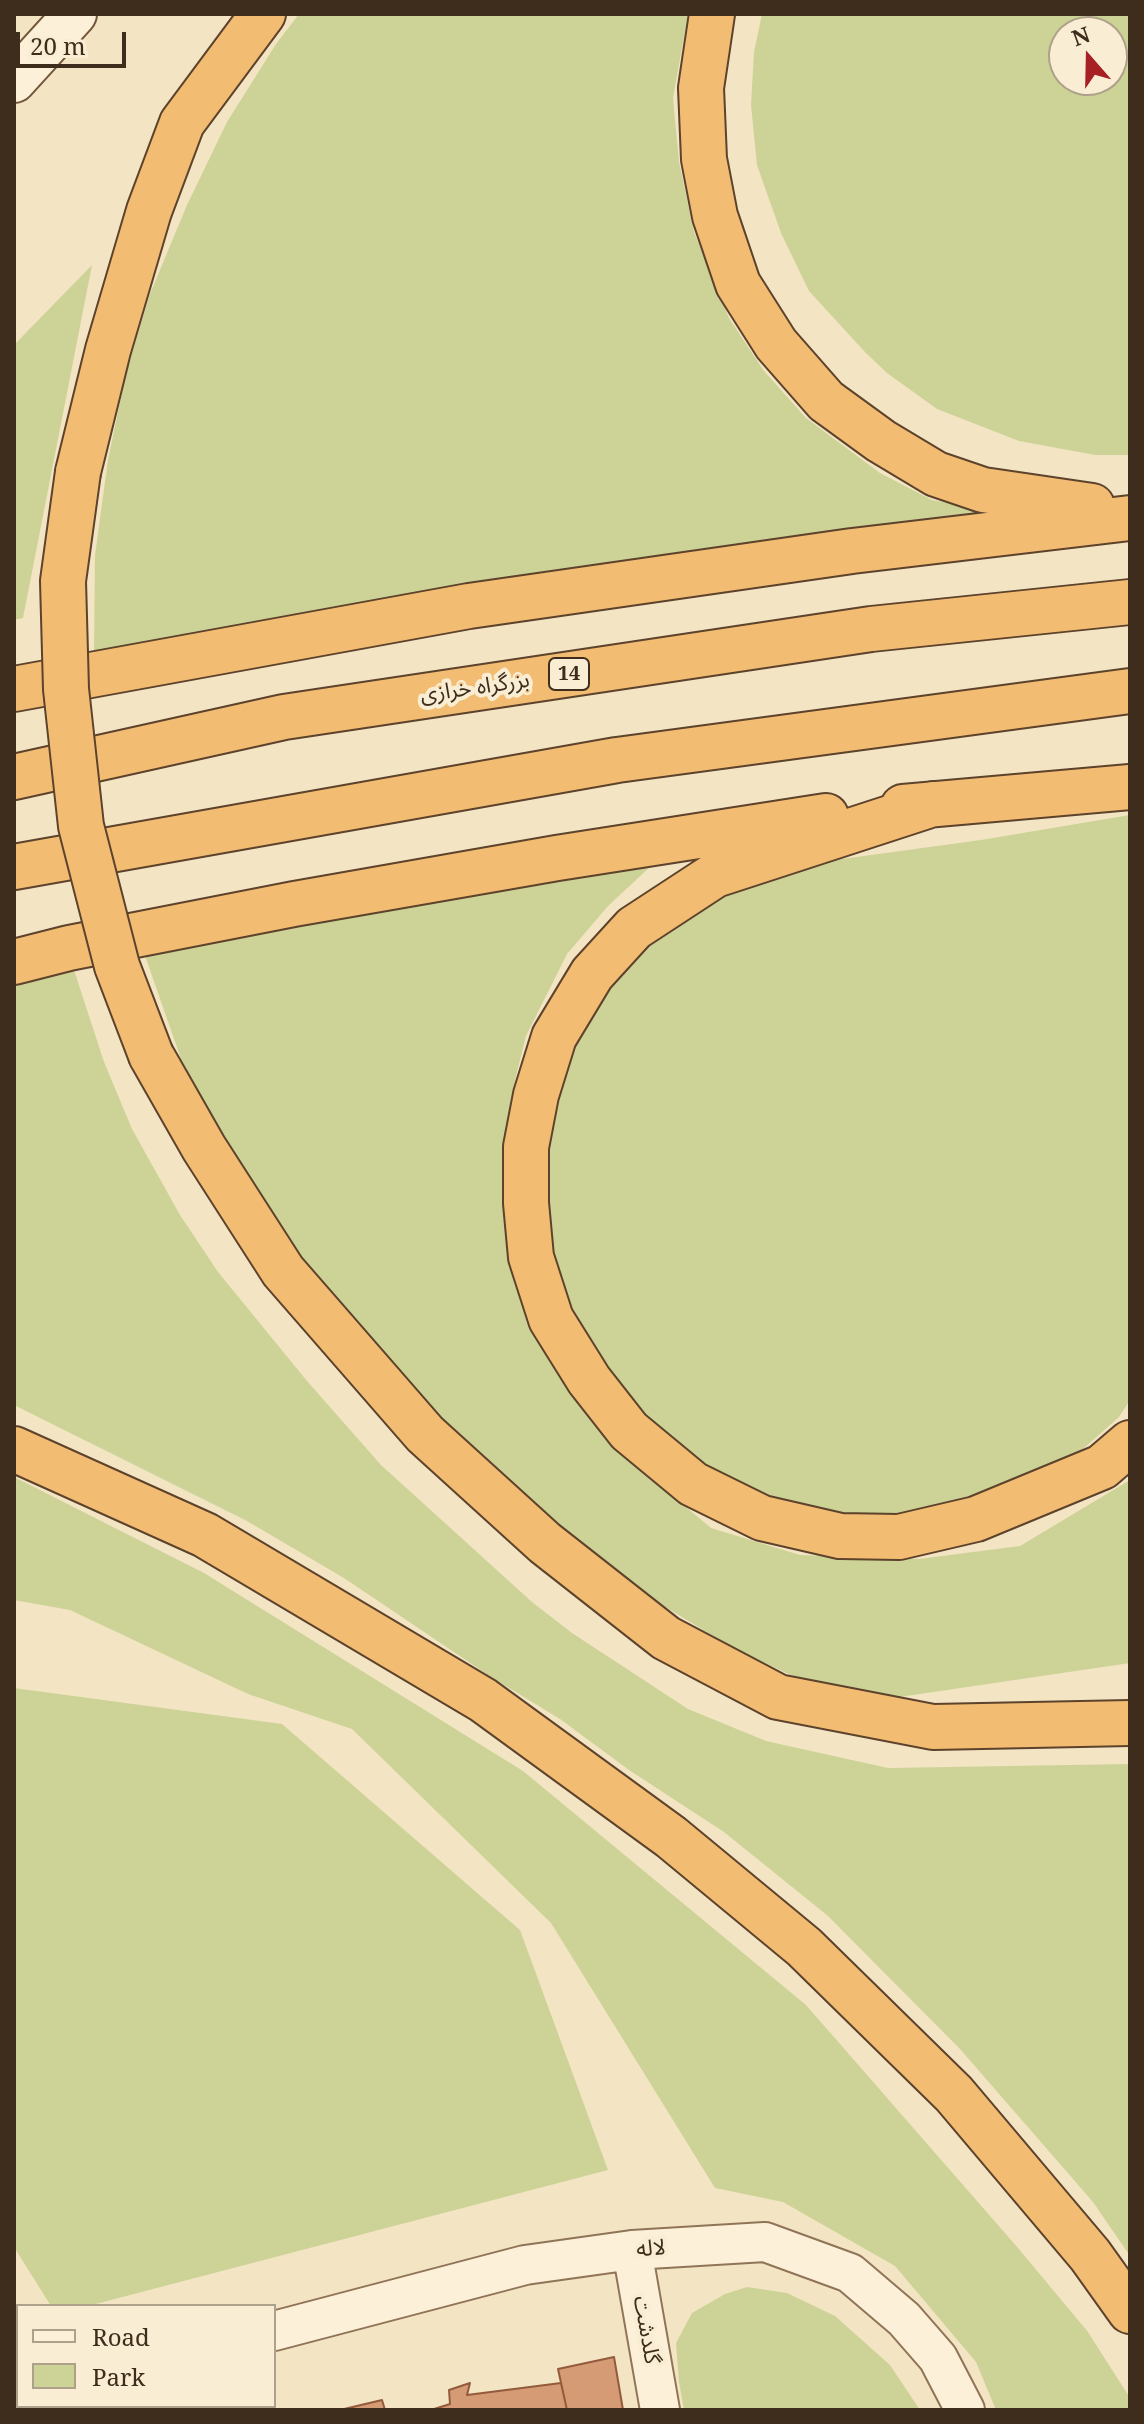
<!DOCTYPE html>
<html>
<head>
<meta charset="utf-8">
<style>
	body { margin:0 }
	#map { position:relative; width:1144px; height:2424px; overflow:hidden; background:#f3e4c4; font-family:"Noto Serif",serif }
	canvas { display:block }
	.frame { position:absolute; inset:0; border:16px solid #3e2d1d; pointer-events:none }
	.legend { position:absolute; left:16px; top:2304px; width:260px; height:104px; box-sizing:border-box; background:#f9eed4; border:2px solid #aea18b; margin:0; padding:10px 14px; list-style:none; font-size:24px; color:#3e2d1d }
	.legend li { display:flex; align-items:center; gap:16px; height:40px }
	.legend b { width:40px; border:2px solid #aea18b }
	.north { position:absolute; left:1048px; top:16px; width:80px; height:80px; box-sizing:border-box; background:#f9eed4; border:2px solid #aea18b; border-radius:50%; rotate:340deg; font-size:22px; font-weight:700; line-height:32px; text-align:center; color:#3e2d1d }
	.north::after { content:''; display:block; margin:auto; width:28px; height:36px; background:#a62024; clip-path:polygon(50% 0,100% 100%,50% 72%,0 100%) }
	.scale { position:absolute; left:16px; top:32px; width:110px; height:36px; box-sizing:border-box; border:4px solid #3e2d1d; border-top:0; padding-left:10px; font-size:24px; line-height:28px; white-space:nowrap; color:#3e2d1d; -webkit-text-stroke:6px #f9eed4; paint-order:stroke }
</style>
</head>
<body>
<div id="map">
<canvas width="1144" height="2424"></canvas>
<div class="frame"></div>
<ul class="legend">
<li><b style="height:10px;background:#fcf1d8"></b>Road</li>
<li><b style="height:22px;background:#cdd396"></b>Park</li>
</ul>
<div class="north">N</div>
<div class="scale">20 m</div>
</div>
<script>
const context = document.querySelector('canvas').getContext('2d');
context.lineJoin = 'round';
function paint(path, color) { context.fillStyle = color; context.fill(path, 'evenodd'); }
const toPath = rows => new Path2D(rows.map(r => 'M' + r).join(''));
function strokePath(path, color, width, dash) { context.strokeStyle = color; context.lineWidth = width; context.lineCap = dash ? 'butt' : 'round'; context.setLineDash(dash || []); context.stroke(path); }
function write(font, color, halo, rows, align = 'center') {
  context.font = font + ' "Noto Serif","Noto Sans Arabic",serif'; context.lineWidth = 8; context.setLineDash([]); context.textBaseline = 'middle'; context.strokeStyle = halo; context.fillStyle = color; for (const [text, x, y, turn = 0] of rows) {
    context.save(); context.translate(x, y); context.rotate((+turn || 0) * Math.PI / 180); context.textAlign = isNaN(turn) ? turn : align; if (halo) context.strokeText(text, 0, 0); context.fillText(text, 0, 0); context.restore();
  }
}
const green = toPath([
	[299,14,688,14,673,98,679,162,694,232,729,318,764,371,806,418,880,473,932,500,1022,516,94,656,95,555,108,460,126,373,150,294,187,205,227,122,276,44],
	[762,14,1130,14,1130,455,1095,455,1019,441,937,409,887,373,864,351,809,291,781,233,757,165,751,105,754,52],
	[1112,32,1112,80,1064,80,1064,32],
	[92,265,23,618,14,620,14,345],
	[1130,815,1130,1400,1119,1417,1067,1463,919,1518,846,1521,724,1484,677,1456,586,1350,554,1274,544,1149,558,1068,592,995,694,904,820,862,981,840],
	[666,852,608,906,567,954,526,1036,515,1080,503,1153,506,1232,553,1362,611,1444,711,1528,800,1555,919,1559,1020,1546,1130,1480,1130,1663,886,1699,795,1677,737,1650,615,1577,437,1422,264,1218,196,1102,142,947],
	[73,967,104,1062,132,1129,180,1215,218,1272,307,1381,381,1465,532,1602,572,1633,688,1709,766,1741,888,1768,1130,1764,1130,2256,1093,2202,960,2049,828,1916,724,1832,629,1770,560,1719,491,1677,344,1578,247,1521,14,1405,14,979],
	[14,1477,204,1573,523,1771,806,2005,1018,2248,1088,2332,1130,2398,1130,2410,996,2410,976,2362,895,2266,783,2202,715,2188,551,1923,352,1729,248,1694,70,1610,14,1600],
	[14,1688,282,1724,520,1930,608,2170,88,2306,51,2306,14,2247],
	[747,2287,787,2293,835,2316,890,2365,920,2410,684,2410,679,2382,676,2343,692,2313,725,2294]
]);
const building = toPath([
	[614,2357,623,2410,567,2410,558,2369,614,2357],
	[470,2383,467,2395,561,2383,567,2410,431,2410,450,2404,449,2390,470,2383],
	[382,2400,385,2410,340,2410,382,2400]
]);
const tertiary = toPath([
	[632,2250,660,2410],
	[274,2331,525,2265,632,2250,765,2242,850,2273,904,2319,938,2358,965,2410],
	[18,2410,22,2406]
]);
const secondary = toPath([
	[14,81,75,14]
]);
const trunk = toPath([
	[712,14,701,88,704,159,715,216,738,284,776,344,826,401,881,441,936,474,983,490,1092,506],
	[78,472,108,350,149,211,182,123,263,14],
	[14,689,469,606,852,551,1130,518],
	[14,777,284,717,871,629,1130,602],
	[933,804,715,875,634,928,592,974,554,1037,536,1095,526,1147,526,1203,531,1257,551,1319,589,1380,629,1431,693,1484,762,1518,840,1536,899,1537,976,1519,1102,1467,1130,1443],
	[903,807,1130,787],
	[14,867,617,760,1130,691],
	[14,962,69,948,294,904,557,858,826,816],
	[151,1055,204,1148,283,1271,425,1434,545,1543,666,1638,778,1697,933,1727,1130,1723],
	[14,1449,205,1535,483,1700,671,1837,804,1947,954,2094,1090,2255,1130,2311]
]);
const trunkBridge = toPath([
	[78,472,63,581,66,689,81,826,117,966,151,1055]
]);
const shields = [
	[569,674,40]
];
const shieldNames = [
	["14",569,674]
];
const streetNames = [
	["بزرگراه خرازی",475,688,-8],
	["لاله",651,2249,-4],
	["گلدشت",646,2330,80]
];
paint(green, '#cdd396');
paint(building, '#d59b75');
strokePath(building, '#925b3b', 2);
strokePath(tertiary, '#907458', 42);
strokePath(secondary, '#72553b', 46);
strokePath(trunk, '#5d422c', 48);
strokePath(tertiary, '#fcf1d8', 38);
strokePath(secondary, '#fcf1d8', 42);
strokePath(trunk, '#f2bd72', 44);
strokePath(trunkBridge, '#5d422c', 48, []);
strokePath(trunkBridge, '#f2bd72', 44);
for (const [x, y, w] of shields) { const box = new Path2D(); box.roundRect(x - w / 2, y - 16, w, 32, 6); context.fillStyle = '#f9eed4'; context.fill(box); strokePath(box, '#3e2d1d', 2); }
write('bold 20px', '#3e2d1d', null, shieldNames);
write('22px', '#3e2d1d', '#f9eed4', streetNames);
</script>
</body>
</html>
